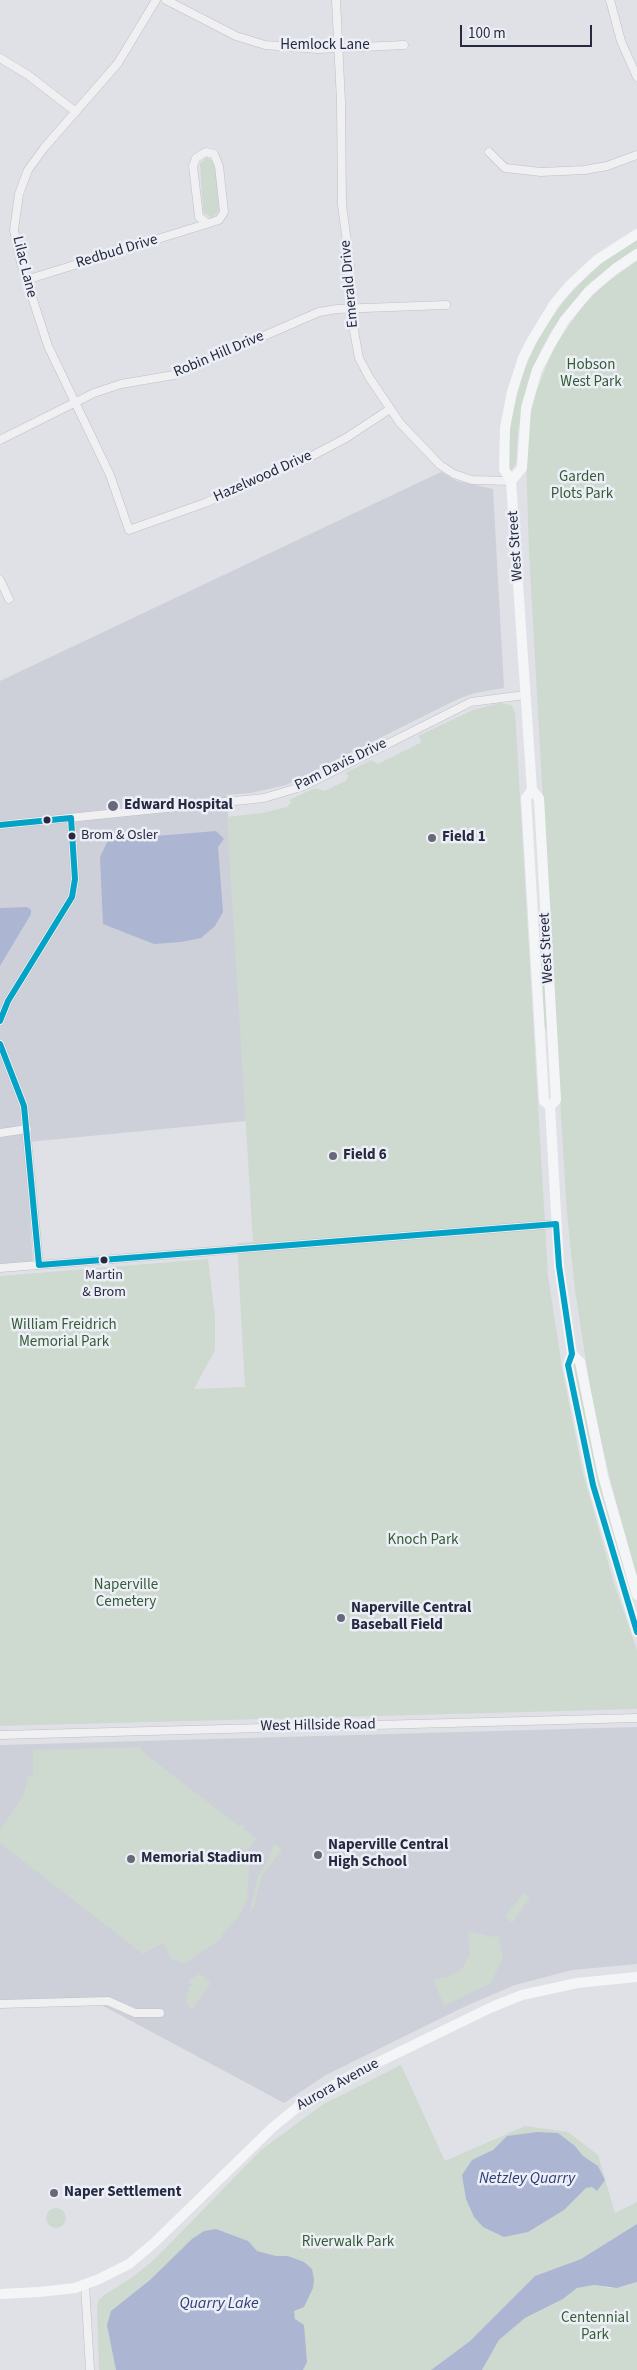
<!DOCTYPE html>
<html>
<head>
<meta charset="utf-8">
<style>
	body { margin:0 }
	#map { position:relative; width:637px; height:2370px; overflow:hidden; background:#e0e1e6; font-family:"Source Sans 3",sans-serif }
	canvas { display:block }
	.scale { position:absolute; left:460px; top:25px; width:132px; height:22px; box-sizing:border-box; border:2px solid #262940; border-top:0; padding-left:6px; font-size:15px; line-height:18px; white-space:nowrap; color:#262940; -webkit-text-stroke:4px #edeff6; paint-order:stroke }
</style>
</head>
<body>
<div id="map">
<canvas width="637" height="2370"></canvas>
<div class="scale">100 m</div>
</div>
<script>
const context = document.querySelector('canvas').getContext('2d');
context.lineJoin = 'round';
function paint(path, color) { context.fillStyle = color; context.fill(path, 'evenodd'); }
const toPath = rows => new Path2D(rows.map(r => 'M' + r).join(''));
function strokePath(path, color, width, dash) { context.strokeStyle = color; context.lineWidth = width; context.lineCap = dash ? 'butt' : 'round'; context.setLineDash(dash || []); context.stroke(path); }
function write(font, color, halo, rows, align = 'center') {
  context.font = font + ' "Source Sans 3",sans-serif'; context.lineWidth = 5; context.setLineDash([]); context.textBaseline = 'middle'; context.strokeStyle = halo; context.fillStyle = color; for (const [text, x, y, turn = 0] of rows) {
    context.save(); context.translate(x, y); context.rotate((+turn || 0) * Math.PI / 180); context.textAlign = isNaN(turn) ? turn : align; if (halo) context.strokeText(text, 0, 0); context.fillText(text, 0, 0); context.restore();
  }
}
const built = toPath([
	[441,472,457,481,493,489,504,688,475,693,458,699,286,785,251,793,227,795,246,1121,28,1142,26,1129,0,1133,0,681],
	[24,1133,33,1262,0,1264,0,1137],
	[637,1727,637,1964,572,1970,515,1985,466,2006,326,2075,284,2103,94,2001,0,2003,0,1745]
]);
const green = toPath([
	[207,157,216,164,219,211,212,218,204,213,203,209,200,164],
	[637,240,637,248,591,282,551,331,539,354,527,386,518,432,516,463,510,473,509,441,511,418,523,372,541,333,564,301,590,273,604,261],
	[637,261,637,1578,611,1483,593,1407,575,1290,567,1214,556,1034,529,552,526,456,529,422,536,393,553,349,581,308,603,285],
	[500,703,511,705,515,712,548,1276,563,1373,583,1473,614,1583,637,1650,637,1709,0,1726,0,1276,208,1259,215,1317,215,1350,194,1389,245,1387,237,1243,253,1242,227,817,262,813,287,807,291,802,289,800,315,788,325,791,347,780,348,775,345,773,371,760,378,764,420,743,421,740,418,736,473,710],
	[538,920,542,924,547,1031,544,1026],
	[573,1362,576,1364,604,1500,637,1614,605,1516,587,1438],
	[141,1747,143,1752,180,1781,239,1826,242,1824,245,1826,243,1829,257,1838,246,1852,241,1848,236,1854,248,1864,249,1868,247,1899,240,1915,221,1936,222,1938,184,1964,176,1959,173,1961,163,1943,143,1954,0,1843,0,1830,23,1797,28,1776,33,1776,33,1750],
	[274,1843,282,1850,262,1875,254,1906,249,1914,257,1879,269,1858],
	[523,1893,530,1898,512,1923,505,1917],
	[468,1931,491,1937,496,1935,499,1937,503,1957,491,1983,444,2006,433,1979,445,1978,461,1970,470,1954],
	[200,1974,211,1983,191,2010,185,1999,188,1997,186,1993,190,1991,188,1987,192,1986,189,1980],
	[401,2065,445,2161,525,2126,568,2132,598,2155,615,2213,637,2202,637,2225,581,2259,535,2276,470,2341,431,2370,99,2370,97,2307,98,2301,104,2295,134,2276,155,2259,261,2150,322,2105],
	'46 2218a10 10 0 1 1 20 0a10 10 0 1 1-20 0Z',
	[637,2282,637,2370,482,2370,499,2340,525,2318,563,2299,577,2288,594,2285,609,2288,626,2286]
]);
const water = toPath([
	[216,831,224,839,218,847,223,912,215,926,201,938,181,942,154,944,103,924,100,857,108,840],
	[27,907,31,910,31,914,0,966,0,908],
	[537,2132,558,2133,575,2146,583,2156,598,2166,605,2180,597,2191,592,2187,586,2188,564,2210,528,2232,504,2237,483,2227,474,2217,466,2199,462,2175,472,2160,493,2150,507,2136],
	[637,2224,637,2282,617,2288,594,2285,577,2288,563,2299,525,2318,499,2340,482,2370,431,2370,470,2341,535,2276,581,2259],
	[216,2229,248,2241,257,2251,276,2256,288,2256,304,2262,312,2269,314,2279,313,2288,304,2307,294,2311,295,2319,304,2325,307,2362,303,2370,116,2370,107,2325,111,2311,150,2280,192,2239,204,2231]
]);
const street = toPath([
	[156,0,118,63,44,148,28,170,19,194,14,230,21,263,48,346,110,475,129,530,205,503,308,458,346,438,390,409],
	[166,0,236,36,265,45,318,49,404,45],
	[336,0,341,102,342,205,350,265,354,331,359,358,369,377,400,423,440,465,454,474,472,480,511,481],
	[610,0,621,41,637,77],
	[0,58,28,75,76,112],
	[489,152,505,168,541,172,584,170,607,166,637,155],
	[26,280,219,220,224,212,219,166,214,154,206,152,196,158,193,166,199,217,207,223],
	[0,440,94,393,121,384,174,375,319,312,337,309,446,305],
	[0,580,9,599],
	[0,825,264,798,304,786,471,702,525,695],
	[0,1021,8,1001,72,897,75,879,71,818],
	[0,1044,24,1106,39,1265],
	[0,1133,27,1129],
	[0,1268,556,1224],
	[0,1735,637,1718],
	[0,2004,108,2001,135,2013,160,2013],
	[85,2284,90,2370]
]);
const secondary = toPath([
	[511,481,522,468,526,408,537,370,553,340,564,321,589,291,615,269,637,254],
	[532,790,526,798,544,1101,550,1106,559,1266,572,1354,568,1365,593,1485,637,1632],
	[550,1106,556,1100,539,798,532,790,511,481,504,469,505,428,512,392,523,358,531,342,554,304,570,285,597,260,637,234],
	[572,1354,580,1362,603,1476,637,1595],
	[0,2294,39,2292,75,2288,99,2279,129,2264,154,2243,272,2128,300,2105,350,2076,492,2007,522,1995,577,1983,637,1977]
]);
const bus1 = toPath([
	[0,825,71,818],
	[0,1021,8,1001,72,897,75,879,71,818],
	[0,1044,24,1106,39,1265],
	[556,1224,559,1266,572,1354,568,1365,593,1485,637,1632],
	[39,1265,556,1224]
]);
const markers = [
	[113,806,6,"#67697a"],
	[47,820,4.5,"#262940"],
	[72,836,4.5,"#262940"],
	[432,838,5,"#67697a"],
	[333,1156,5,"#67697a"],
	[104,1260,4.5,"#262940"],
	[341,1618,5,"#67697a"],
	[318,1855,5,"#67697a"],
	[131,1859,5,"#67697a"],
	[54,2193,5,"#67697a"]
];
const busNames = [
	["Brom & Osler",81,836],
	["Martin",104,1276,"center"],
	["& Brom",104,1293,"center"]
];
const streetNames = [
	["Hemlock Lane",325,46],
	["Redbud Drive",117,252,-17],
	["Lilac Lane",24,267,76],
	["Emerald Drive",350,284,-95],
	["Robin Hill Drive",219,355,-23],
	["Hazelwood Drive",263,477,-24],
	["West Street",516,546,-94],
	["Pam Davis Drive",341,765,-26],
	["West Street",547,948,-93],
	["West Hillside Road",318,1726,-1],
	["Aurora Avenue",338,2085,-29]
];
const parkNames = [
	["Hobson",591,366],
	["West Park",591,383],
	["Garden",582,478],
	["Plots Park",582,495],
	["William Freidrich",64,1326],
	["Memorial Park",64,1343],
	["Knoch Park",423,1541],
	["Naperville",126,1586],
	["Cemetery",126,1603],
	["Riverwalk Park",348,2243],
	["Centennial",595,2319],
	["Park",595,2336]
];
const poiNames = [
	["Edward Hospital",124,806],
	["Field 1",442,838],
	["Field 6",343,1156],
	["Naperville Central",351,1609],
	["Baseball Field",351,1626],
	["Naperville Central",328,1846],
	["High School",328,1863],
	["Memorial Stadium",141,1859],
	["Naper Settlement",64,2193]
];
const waterNames = [
	["Netzley Quarry",527,2179],
	["Quarry Lake",219,2304]
];
paint(built, '#ced0d9');
paint(green, '#ced9d0');
paint(water, '#acb6d3');
strokePath(street, '#bebfc4', 9);
strokePath(street, '#f0f0f2', 8);
strokePath(secondary, '#f4f5f6', 10);
strokePath(bus1, '#02a3c7', 6);
for (const [x, y, r, color] of markers) { const dot = new Path2D(); dot.arc(x, y, r, 0, 2 * Math.PI); context.fillStyle = color; context.fill(dot); strokePath(dot, '#edeff6', 2); }
write('14px', '#262940', '#edeff6', busNames, 'left');
write('15px', '#262940', '#edeff6', streetNames);
write('15px', '#335c35', '#edeff6', parkNames);
write('bold 15px', '#262940', '#edeff6', poiNames, 'left');
write('italic 16px', '#2e3d76', '#edeff6', waterNames);
</script>
</body>
</html>
